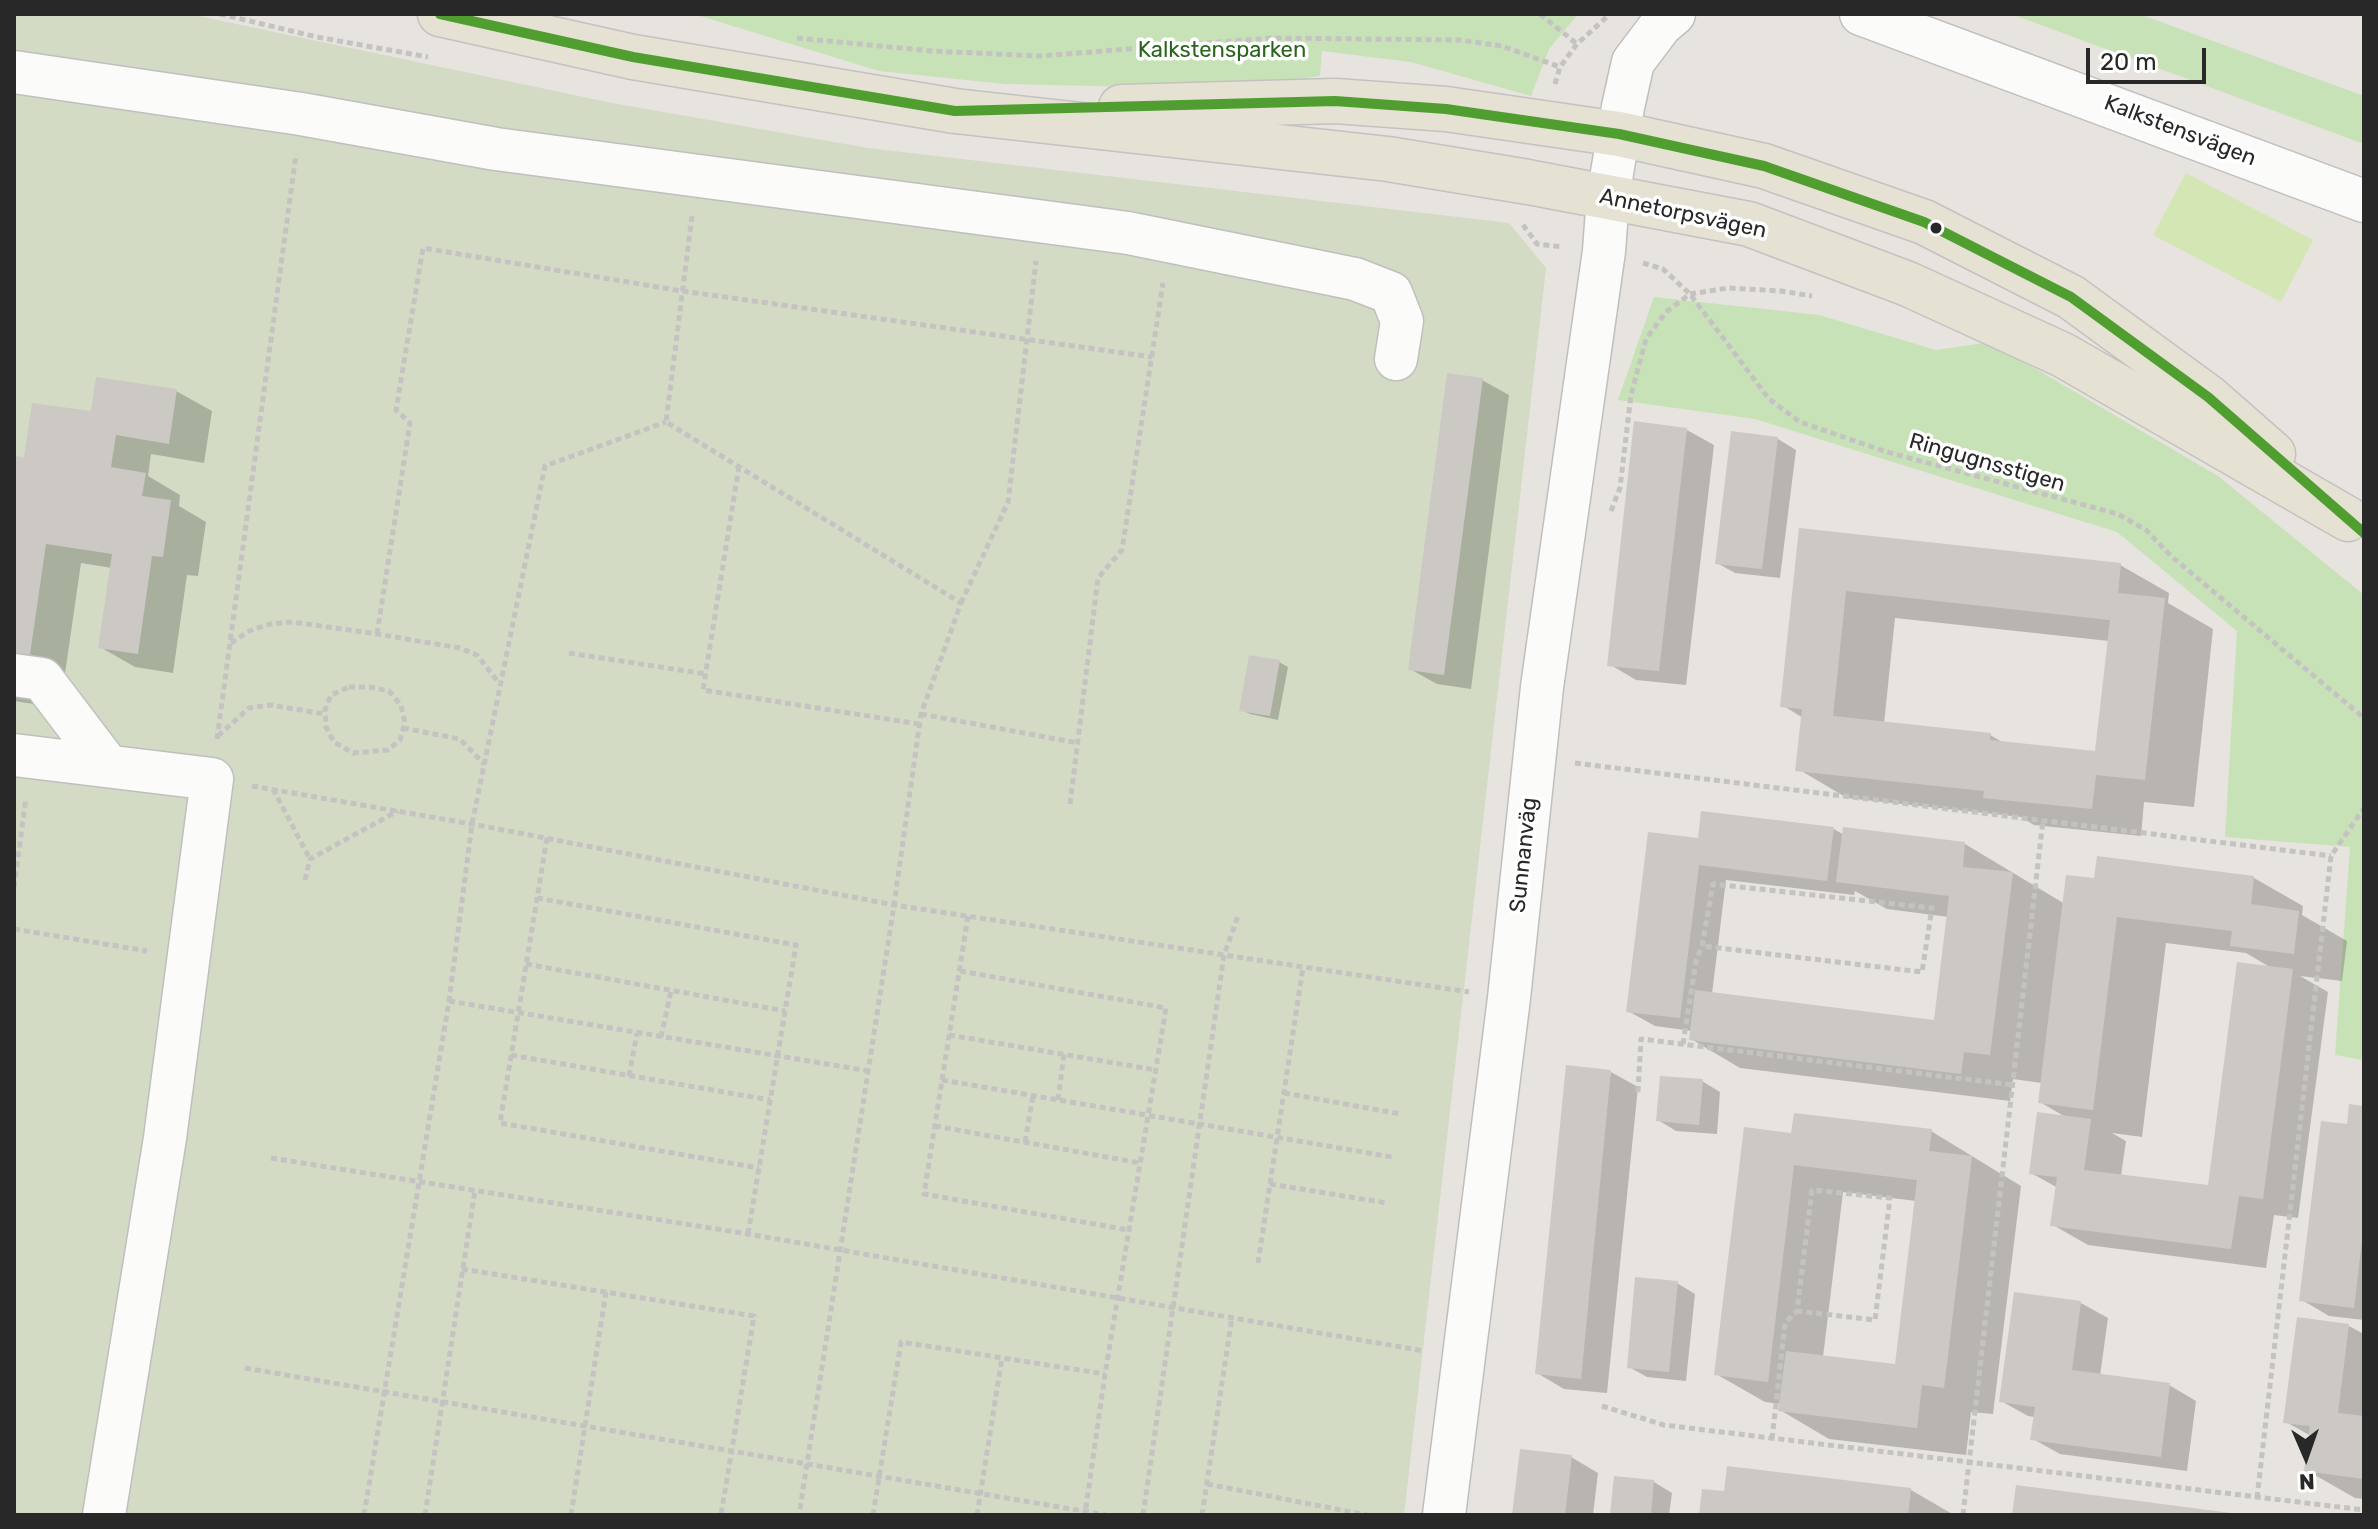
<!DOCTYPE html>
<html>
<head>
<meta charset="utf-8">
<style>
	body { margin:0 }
	#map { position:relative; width:2378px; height:1529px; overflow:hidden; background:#e7e3de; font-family:Rubik,sans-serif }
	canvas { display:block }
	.frame { position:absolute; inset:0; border:16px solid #282828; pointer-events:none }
	.north { position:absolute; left:2266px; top:1417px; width:80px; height:80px; -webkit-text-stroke:6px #fff; paint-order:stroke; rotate:178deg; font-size:22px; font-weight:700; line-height:32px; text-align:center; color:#282828 }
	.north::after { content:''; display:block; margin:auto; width:28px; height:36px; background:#282828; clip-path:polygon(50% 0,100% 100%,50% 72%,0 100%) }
	.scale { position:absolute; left:2086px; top:48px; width:120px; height:36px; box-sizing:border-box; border:4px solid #282828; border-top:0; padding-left:10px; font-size:24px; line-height:28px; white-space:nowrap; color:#282828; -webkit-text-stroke:6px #fff; paint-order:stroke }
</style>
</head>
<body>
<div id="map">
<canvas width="2378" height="1529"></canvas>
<div class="frame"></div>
<div class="north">N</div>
<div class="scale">20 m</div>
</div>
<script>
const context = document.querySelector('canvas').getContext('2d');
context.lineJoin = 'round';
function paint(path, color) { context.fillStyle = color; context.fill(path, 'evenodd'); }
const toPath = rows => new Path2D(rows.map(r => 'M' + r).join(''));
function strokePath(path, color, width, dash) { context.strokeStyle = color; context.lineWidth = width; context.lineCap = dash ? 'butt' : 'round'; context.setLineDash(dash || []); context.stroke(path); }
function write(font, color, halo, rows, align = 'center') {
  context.font = font + ' Rubik,sans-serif'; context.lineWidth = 7; context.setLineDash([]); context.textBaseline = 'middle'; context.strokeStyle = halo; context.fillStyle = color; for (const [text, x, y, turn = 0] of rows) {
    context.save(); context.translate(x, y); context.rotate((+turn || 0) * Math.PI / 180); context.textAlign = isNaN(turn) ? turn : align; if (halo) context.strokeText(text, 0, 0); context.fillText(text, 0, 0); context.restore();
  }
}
const green = toPath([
	[694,14,1578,14,1549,49,1531,96,1411,62,1322,51,1320,76,1230,89,1005,84,879,71],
	[2011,14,2139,14,2364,96,2364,144],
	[1654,297,1819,315,1936,350,1990,342,2218,476,2364,595,2364,1060,2335,1055,2350,847,2225,837,2237,631,2117,532,1755,419,1618,400]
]);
const cemetery = toPath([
	[14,14,189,14,612,103,868,148,1509,223,1546,268,1404,1515,14,1515]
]);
const pitch = toPath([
	[2186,173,2313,240,2281,302,2153,235]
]);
const shadow = toPath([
	[1482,380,1509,395,1471,689,1437,684,1410,669],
	[176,391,212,411,204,463,151,454,148,476,180,495,179,506,206,522,198,576,187,575,173,673,135,667,100,647,112,568,81,563,60,708,14,701,14,458,26,460,93,413],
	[1687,430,1714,445,1686,685,1636,680,1609,664],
	[1732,434,1778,439,1796,450,1780,578,1735,573,1717,563],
	[1801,530,2120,565,2169,593,2168,603,2213,629,2194,807,2144,802,2141,836,2034,825,2021,817,1847,798,1798,769,1803,718,1782,705],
	[1895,618,2109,641,2097,753,2004,743,1990,735,1884,724],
	[1279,662,1288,667,1278,720,1250,714,1242,710],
	[1834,829,1844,835,1965,844,2065,904,2096,881,2254,878,2303,906,2302,915,2347,941,2342,981,2300,976,2328,992,2298,1218,2274,1215,2266,1268,2088,1245,2053,1225,2058,1188,2031,1173,2067,1118,2040,1102,2042,1083,2013,1079,2010,1101,1740,1068,1691,1039,1692,1031,1655,1026,1628,1011,1700,840],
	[1726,880,1854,895,1855,891,1887,909,1949,917,1936,1023,1712,994],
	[2166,943,2246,953,2273,969,2210,1188,2121,1176,2126,1141,2112,1133,2142,1137],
	[1611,1072,1638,1087,1607,1393,1564,1389,1537,1373],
	[1702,1081,1720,1092,1717,1134,1676,1131,1658,1120],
	[2364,1108,2364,1320,2329,1316,2302,1300,2349,1126],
	[1931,1131,2021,1186,1993,1414,1971,1412,1966,1455,1829,1439,1780,1410,1781,1404,1765,1402,1716,1374,1793,1135],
	[1843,1192,1916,1201,1896,1366,1823,1357],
	[1677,1283,1695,1294,1686,1381,1647,1377,1629,1367],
	[2081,1303,2108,1318,2100,1376,2169,1385,2196,1401,2187,1471,2060,1454,2033,1439,2035,1417,2028,1416,2001,1401],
	[2349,1326,2364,1334,2364,1499,2355,1498,2306,1470,2311,1436,2286,1422],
	[1571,1457,1598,1473,1593,1515,1514,1515],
	[1729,1468,1911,1490,1954,1515,1701,1515,1726,1494],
	[1654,1482,1672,1493,1669,1515,1612,1515]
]);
const building = toPath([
	[1447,373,1483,378,1444,675,1408,670],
	[96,377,177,389,169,444,116,435,111,467,146,473,142,496,171,500,163,557,152,556,138,654,98,648,112,554,46,544,25,689,14,687,14,456,24,457,32,403,91,411],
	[1634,421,1687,428,1659,671,1607,666],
	[1731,431,1778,437,1762,569,1715,564],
	[1799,528,2121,563,2118,593,2165,598,2145,780,2096,775,2092,809,1983,798,1984,791,1795,771,1802,709,1780,707],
	[1846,591,2110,620,2095,751,1990,740,1991,733,1833,716],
	[1249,655,1280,660,1270,716,1239,711],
	[1701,811,1834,827,1827,881,1699,865,1680,1018,1626,1012,1648,832,1698,838],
	[1843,827,1965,842,1963,867,2013,872,1990,1055,1964,1052,1961,1074,1689,1040,1695,990,1934,1020,1949,896,1836,882],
	[2097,856,2254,876,2251,904,2299,911,2294,954,2230,946,2232,931,2117,917,2093,1110,2038,1103,2066,875,2094,878],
	[2237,962,2293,969,2263,1199,2239,1196,2231,1249,2050,1226,2057,1177,2029,1174,2037,1112,2091,1119,2084,1170,2208,1185],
	[1566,1065,1611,1070,1581,1379,1535,1374],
	[1660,1076,1703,1079,1699,1125,1656,1121],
	[2349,1104,2364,1106,2364,1223,2354,1308,2299,1301,2321,1121,2347,1124],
	[1794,1113,1932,1129,1929,1151,1972,1156,1944,1388,1922,1385,1917,1428,1778,1411,1786,1351,1895,1364,1917,1180,1794,1165,1768,1382,1714,1375,1744,1127,1791,1133],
	[1635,1277,1678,1281,1669,1372,1627,1368],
	[2014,1292,2081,1301,2072,1370,2170,1383,2161,1457,2030,1440,2035,1407,1999,1402],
	[2297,1317,2349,1324,2338,1413,2364,1416,2364,1479,2304,1471,2310,1426,2283,1423],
	[1520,1449,1572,1455,1565,1515,1512,1515],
	[1727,1466,1911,1488,1908,1515,1699,1515,1702,1489,1724,1491],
	[1614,1476,1654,1480,1651,1515,1610,1515],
	[2016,1485,2231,1513,2231,1515,2012,1515]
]);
const path = toPath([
	[220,14,317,37,428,57],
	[1540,14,1577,44],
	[797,38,932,51,1040,56,1270,38,1460,40,1502,46,1560,67],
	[1555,84,1560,67,1577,44,1610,14],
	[692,216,666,422,961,603,921,714,894,905,799,1515],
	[1523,225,1537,244,1563,247],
	[1643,263,1663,269,1690,294,1769,399,1800,422,1887,452,2118,514,2146,530,2171,556,2364,718],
	[739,466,703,690,919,724],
	[1611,511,1620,488,1631,395,1646,339,1666,312,1690,294,1728,288,1781,291,1812,296],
	[961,603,1008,502,1036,261],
	[377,634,410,423,396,410,423,248,682,291,1152,357],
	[231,643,249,631,270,624,293,622,377,634,460,648,477,655,499,683],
	[569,653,706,674],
	[349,687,370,687,389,691,401,705,405,723,400,740,388,750,353,753,334,742,326,727,325,710,331,695,349,687],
	[921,714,1078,743],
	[403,728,460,739,484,764],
	[218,736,249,708,270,705,325,714],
	[217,739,296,154],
	[1575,763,2331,856],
	[252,786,472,824,894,905,1469,992],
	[273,789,310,859],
	[1070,804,1098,578,1122,550,1163,283],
	[547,838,500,1123,759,1168],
	[305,880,310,859,398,811],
	[14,887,26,798],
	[537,898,796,945,748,1234],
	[968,916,924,1194,1128,1230],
	[14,929,147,951],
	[526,964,785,1011],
	[960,971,1166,1008,1105,1374,1085,1514],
	[449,1001,869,1071],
	[949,1035,1156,1070],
	[661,1037,671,991],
	[1683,1044,1696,961,1702,946,1713,884,1932,908,1922,972,1702,946],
	[511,1055,770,1100],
	[629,1076,637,1033],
	[942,1080,1392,1157],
	[1638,1092,1641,1039,2013,1085],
	[1284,1093,1401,1114],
	[1058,1100,1064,1054],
	[935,1126,1140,1163],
	[1025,1142,1033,1096],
	[271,1158,748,1234,1424,1351],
	[1270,1184,1387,1203],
	[1258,1263,1303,967],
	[462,1269,754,1316,721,1515],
	[245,1368,1106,1515],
	[1602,1406,1664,1425,2364,1510],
	[1772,1439,1785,1323,1797,1311,1812,1190,1890,1198,1875,1320,1797,1311],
	[1207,1484,1367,1515],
	[2257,1498,2331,856,2364,808],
	[364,1515,449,1001,472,824,545,466,666,422],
	[425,1515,475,1190],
	[571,1515,606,1292],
	[873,1515,901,1342,1105,1374],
	[977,1515,1002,1358],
	[1143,1515,1224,955,1238,916],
	[1202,1515,1232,1317],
	[1963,1515,2043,820]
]);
const minor = toPath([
	[1861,14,2364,201],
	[14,72,301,114,496,149,1128,233,1355,279,1391,293,1402,321,1396,359],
	[14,675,42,679,108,766],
	[14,755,212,779,165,1138,104,1515],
	[1444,1515,1509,998,1542,687,1604,251,1608,197,1623,107,1633,62,1661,25,1674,14]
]);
const major = toPath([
	[440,14,633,57,955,111,1388,159,1528,182,1749,224,1908,284,2063,355,2348,519],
	[1121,107,1335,101,1446,109,1619,134,1764,166,1924,222,2071,297,2208,397,2273,454]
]);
const bus1 = toPath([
	[440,14,633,57,955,111,1335,101,1446,109,1619,134,1764,166,1924,222,2071,297,2208,397,2364,533]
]);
const markers = [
	[1936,228,7,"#282828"]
];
const parkNames = [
	["Kalkstensparken",1222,51]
];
const streetNames = [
	["Kalkstensvägen",2180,131,21],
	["Annetorpsvägen",1683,214,12],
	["Ringugnsstigen",1987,463,16],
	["Sunnanväg",1524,855,-84]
];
paint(green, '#c8e2b7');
paint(cemetery, '#d3dbc5');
paint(pitch, '#d3e6b4');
paint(shadow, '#0003');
paint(building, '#ccc9c5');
strokePath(minor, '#c0bfbf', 45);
strokePath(major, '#c3c2c0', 47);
strokePath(path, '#c4c3c2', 5, [6, 4]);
strokePath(minor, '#fbfbfa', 42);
strokePath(major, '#e5e1d3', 44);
strokePath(bus1, '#509e2f', 10);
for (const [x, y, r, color] of markers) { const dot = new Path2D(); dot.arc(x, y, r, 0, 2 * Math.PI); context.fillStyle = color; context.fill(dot); strokePath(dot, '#fff', 3); }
write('22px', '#28641a', '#fff', parkNames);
write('22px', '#282828', '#fff', streetNames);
</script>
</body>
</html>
